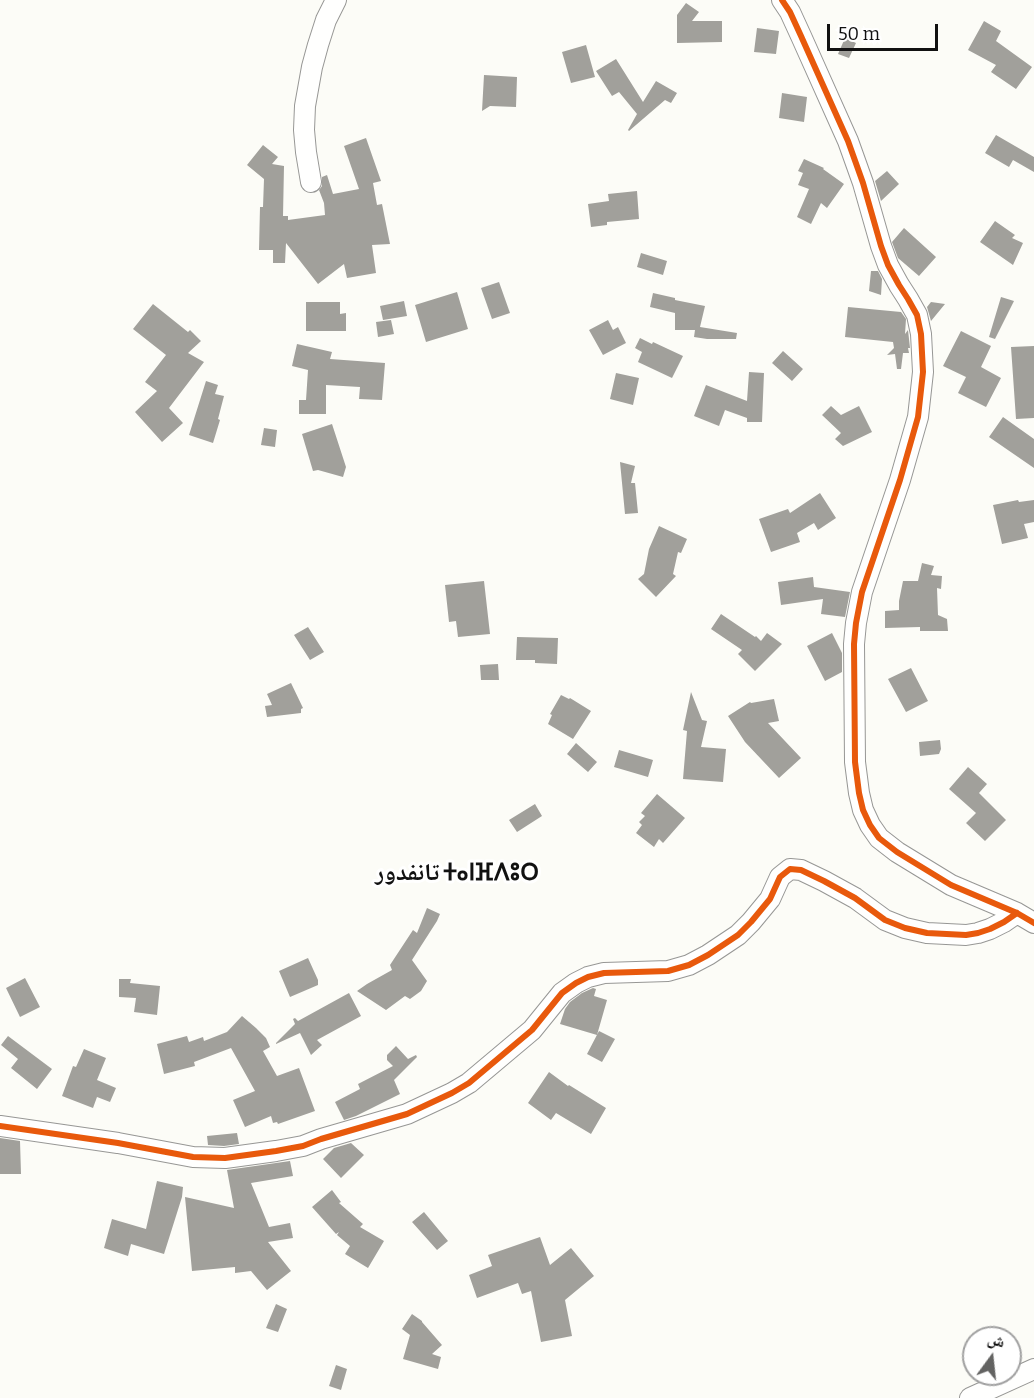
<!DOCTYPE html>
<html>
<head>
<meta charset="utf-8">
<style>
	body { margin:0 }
	#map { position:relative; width:1034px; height:1398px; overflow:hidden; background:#fcfcf7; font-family:Bitter,"Noto Naskh Arabic",serif }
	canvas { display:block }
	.north { position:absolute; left:962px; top:1326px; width:60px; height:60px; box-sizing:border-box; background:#fff; border:2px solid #a0a0a0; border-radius:50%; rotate:15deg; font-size:16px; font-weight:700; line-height:24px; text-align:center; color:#111 }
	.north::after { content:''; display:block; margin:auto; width:21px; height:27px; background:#636362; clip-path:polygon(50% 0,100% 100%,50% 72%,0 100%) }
	.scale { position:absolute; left:827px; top:24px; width:111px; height:27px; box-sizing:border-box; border:3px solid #111; border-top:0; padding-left:8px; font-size:18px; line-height:21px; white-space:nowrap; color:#111; -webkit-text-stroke:4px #fff; paint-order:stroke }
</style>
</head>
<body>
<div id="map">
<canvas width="1034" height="1398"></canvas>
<div class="north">ش</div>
<div class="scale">50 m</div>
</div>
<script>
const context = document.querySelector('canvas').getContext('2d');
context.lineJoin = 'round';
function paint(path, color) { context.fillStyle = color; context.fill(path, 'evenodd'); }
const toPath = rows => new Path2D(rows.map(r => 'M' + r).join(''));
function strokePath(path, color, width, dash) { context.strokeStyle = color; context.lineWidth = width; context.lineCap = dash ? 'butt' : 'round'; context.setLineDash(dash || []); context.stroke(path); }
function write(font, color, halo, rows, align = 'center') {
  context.font = font + ' Bitter,"Noto Naskh Arabic","Noto Sans Tifinagh",serif'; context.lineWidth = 6; context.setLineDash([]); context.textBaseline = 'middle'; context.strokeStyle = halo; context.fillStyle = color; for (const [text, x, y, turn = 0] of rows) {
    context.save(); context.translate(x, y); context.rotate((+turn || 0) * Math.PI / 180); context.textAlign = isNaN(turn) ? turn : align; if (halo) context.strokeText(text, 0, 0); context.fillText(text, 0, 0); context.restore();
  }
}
const building = toPath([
	[686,3,699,12,692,21,722,21,722,42,677,43,677,15],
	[984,21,1001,31,996,41,1032,67,1016,89,991,72,996,65,968,50],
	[757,28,779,31,776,54,754,52],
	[845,38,856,43,849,58,838,54],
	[586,45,595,77,571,83,562,52],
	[616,59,643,102,656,81,677,93,671,103,665,100,629,131,628,130,637,114,619,92,612,96,596,71],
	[484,75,517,77,516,107,490,106,482,111],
	[782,93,807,97,804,122,779,118],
	[996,135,1034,157,1034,172,1013,160,1009,167,985,153],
	[366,138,381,181,373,183,377,205,382,204,390,244,372,245,376,273,347,278,344,264,318,284,286,243,285,263,273,263,273,250,259,250,260,207,263,207,264,179,247,165,263,145,278,157,272,164,284,166,283,216,288,216,288,220,325,215,324,203,319,190,322,186,322,177,327,175,333,194,359,189,344,146],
	[804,159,824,168,823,169,844,184,827,208,821,203,811,224,797,217,809,189,798,185,803,173,798,171],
	[887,171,899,184,881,201,875,181],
	[637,191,639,219,607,222,607,225,591,227,588,204,609,201,608,194],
	[995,221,1015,235,1012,238,1023,243,1013,265,980,242],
	[904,228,936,257,919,276,898,258,892,242],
	[641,253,667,261,663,275,637,267],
	[871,271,878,271,882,279,881,295,869,291],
	[499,282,510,313,492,319,481,288],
	[457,292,468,329,426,342,415,305],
	[653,293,675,298,675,300,705,306,700,327,737,333,736,339,707,339,694,337,695,330,675,330,675,313,650,307],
	[1001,297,1014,301,995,339,989,337],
	[404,301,407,316,383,320,380,306],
	[306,302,340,302,340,314,346,313,346,331,306,331],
	[931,302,945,304,931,321,927,307],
	[153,304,188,332,190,330,201,341,188,353,204,362,169,408,183,423,162,442,135,412,157,391,145,382,166,355,133,329],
	[848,307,901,312,906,319,905,334,908,330,910,348,908,348,909,353,903,353,901,369,897,369,895,354,887,355,894,348,893,342,845,337],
	[391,320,394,334,378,337,376,322],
	[608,320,613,330,618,327,626,343,603,355,589,330],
	[961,331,991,346,981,367,1001,378,986,407,958,393,966,377,943,366],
	[640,338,652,344,653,342,683,356,672,378,638,362,642,352,635,348],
	[297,344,332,352,330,359,385,363,382,400,359,399,360,387,326,385,326,414,299,414,299,400,306,400,308,370,292,366],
	[1034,346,1034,418,1016,419,1011,347],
	[783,351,803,369,792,381,772,363],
	[749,372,764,373,762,422,747,422,747,418,725,410,719,426,694,416,706,385,747,401],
	[616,373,639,378,633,405,610,399],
	[206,381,218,385,215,394,224,396,218,419,220,420,213,443,189,435],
	[831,406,841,415,859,406,872,432,843,446,835,439,841,433,822,415],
	[1003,417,1034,439,1034,468,989,437],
	[332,424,346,467,343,477,318,470,313,471,302,434],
	[264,428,277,430,275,447,261,445],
	[620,462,635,466,631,483,635,483,638,513,625,514],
	[820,493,836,518,818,530,814,523,797,533,800,542,771,552,759,519,788,509,790,513],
	[1018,500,1019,502,1034,500,1034,522,1024,524,1028,538,1002,544,993,505],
	[659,526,687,539,681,553,678,552,673,574,676,576,656,597,638,579,644,574,649,549],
	[922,563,934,566,931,575,942,576,941,589,937,588,938,615,947,619,948,631,920,631,920,627,885,628,885,611,899,610,899,601,903,581,918,581],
	[813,577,814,587,850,592,845,617,821,614,823,599,781,605,778,582],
	[484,581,490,634,458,637,456,621,449,622,445,585],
	[721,614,755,637,756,636,761,641,767,633,782,644,755,671,738,654,742,650,711,629],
	[308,627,324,652,310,660,294,635],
	[832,633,842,653,842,672,825,681,807,646],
	[517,637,558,638,557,664,535,663,535,660,516,660],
	[498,664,499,680,481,680,480,665],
	[911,668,928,701,906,712,888,679],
	[291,683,303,708,301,709,301,713,267,717,265,706,272,705,267,694],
	[691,692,702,720,707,721,701,747,726,749,723,782,683,779,687,731,683,730],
	[561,695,569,699,570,698,591,711,573,739,548,724,552,715,550,714],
	[774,699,779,721,768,723,801,758,779,778,745,742,728,716,750,702,751,703],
	[940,740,941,749,939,754,920,756,919,742],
	[576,743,597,762,588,772,567,754],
	[619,750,653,760,648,777,614,767],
	[968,767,987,784,979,793,1006,820,985,841,966,823,976,813,949,789],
	[657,794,685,818,663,843,659,839,654,847,636,833,642,825,639,822,645,816,641,813],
	[535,804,542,816,517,832,509,820],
	[427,908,440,914,437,921,412,960,427,981,421,991,410,999,405,996,386,1010,357,991,367,984,392,970,390,965,413,930,417,933],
	[308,958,318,980,318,985,290,997,279,971],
	[25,978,40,1007,20,1017,6,988],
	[119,979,131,979,130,983,160,986,157,1015,134,1012,136,998,119,997],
	[593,988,596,989,594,996,607,1000,597,1035,560,1024,565,1009,570,1002,582,993],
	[349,993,361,1016,317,1040,322,1045,311,1055,300,1033,276,1044,276,1043,295,1024,293,1019,295,1018,298,1021],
	[242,1016,256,1028,266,1038,270,1047,263,1051,277,1076,299,1068,315,1111,278,1124,277,1122,273,1123,271,1116,245,1127,233,1100,255,1091,231,1048,194,1062,195,1066,164,1074,157,1044,187,1036,189,1042,203,1037,204,1041,227,1032],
	[599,1031,615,1039,602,1062,587,1054],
	[8,1036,52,1069,37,1089,11,1068,18,1059,1,1045],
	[396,1046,408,1059,416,1055,417,1057,394,1080,400,1094,356,1116,344,1120,335,1102,360,1089,358,1084,393,1066,387,1060,387,1055],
	[84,1049,106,1058,97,1080,116,1088,110,1102,97,1097,93,1108,62,1096,73,1066,76,1067],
	[549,1072,568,1086,569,1085,606,1108,591,1134,556,1113,551,1120,528,1103],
	[237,1133,239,1144,224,1146,208,1145,207,1136],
	[0,1138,20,1141,21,1174,0,1174],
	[351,1143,364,1155,341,1178,323,1159,334,1148],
	[290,1161,293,1176,251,1183,269,1227,290,1223,293,1238,268,1242,291,1271,267,1290,251,1271,235,1273,235,1267,192,1271,185,1197,234,1208,227,1170],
	[157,1181,183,1187,182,1197,164,1254,131,1244,128,1256,104,1248,112,1219,146,1229],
	[332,1190,341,1202,339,1203,363,1224,360,1227,384,1241,368,1268,345,1254,350,1246,337,1235,339,1232,336,1234,312,1207],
	[424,1212,448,1241,437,1250,412,1222],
	[540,1237,550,1265,571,1248,594,1276,565,1300,572,1336,541,1342,531,1291,522,1294,518,1283,477,1298,469,1275,492,1266,488,1255],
	[276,1304,287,1309,278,1332,266,1328],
	[412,1314,422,1321,422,1322,442,1345,432,1354,441,1357,438,1369,403,1359,410,1335,402,1329],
	[336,1365,347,1369,341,1390,329,1386]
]);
const minor = toPath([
	[782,0,790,12,801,36,848,141,863,183,881,246,888,265,899,285,908,299,917,315,921,334,923,372,918,417,900,480,862,592,856,623,854,644,855,762,859,793,863,810,870,825,879,838,897,852,951,885,1017,913,1034,923],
	[311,182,306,152,304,130,305,106,312,67,318,45,326,20,336,0],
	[0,1126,118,1143,193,1157,225,1158,276,1151,303,1146,321,1139,407,1114,452,1093,469,1083,532,1030,562,993,576,983,588,977,604,973,668,971,689,965,708,955,738,935,751,922,770,899,780,877,790,869,801,870,824,881,855,898,885,920,905,928,927,933,966,935,978,933,990,929,1004,922,1017,913],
	[970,1398,1034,1369]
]);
const cycleway = toPath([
	[782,0,790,12,801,36,848,141,863,183,881,246,888,265,899,285,908,299,917,315,921,334,923,372,918,417,900,480,862,592,856,623,854,644,855,762,859,793,863,810,870,825,879,838,897,852,951,885,1017,913,1034,923],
	[0,1126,118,1143,193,1157,225,1158,276,1151,303,1146,321,1139,407,1114,452,1093,469,1083,532,1030,562,993,576,983,588,977,604,973,668,971,689,965,708,955,738,935,751,922,770,899,780,877,790,869,801,870,824,881,855,898,885,920,905,928,927,933,966,935,978,933,990,929,1004,922,1017,913]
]);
const quarterNames = [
	["تانفدور ⵜⴰⵏⴼⴷⵓⵔ",457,873]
];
paint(building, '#a1a09b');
strokePath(minor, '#979795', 22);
strokePath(minor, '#fffffe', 20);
strokePath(cycleway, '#e8590c', 6);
write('bold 24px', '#111', '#fff', quarterNames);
</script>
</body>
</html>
